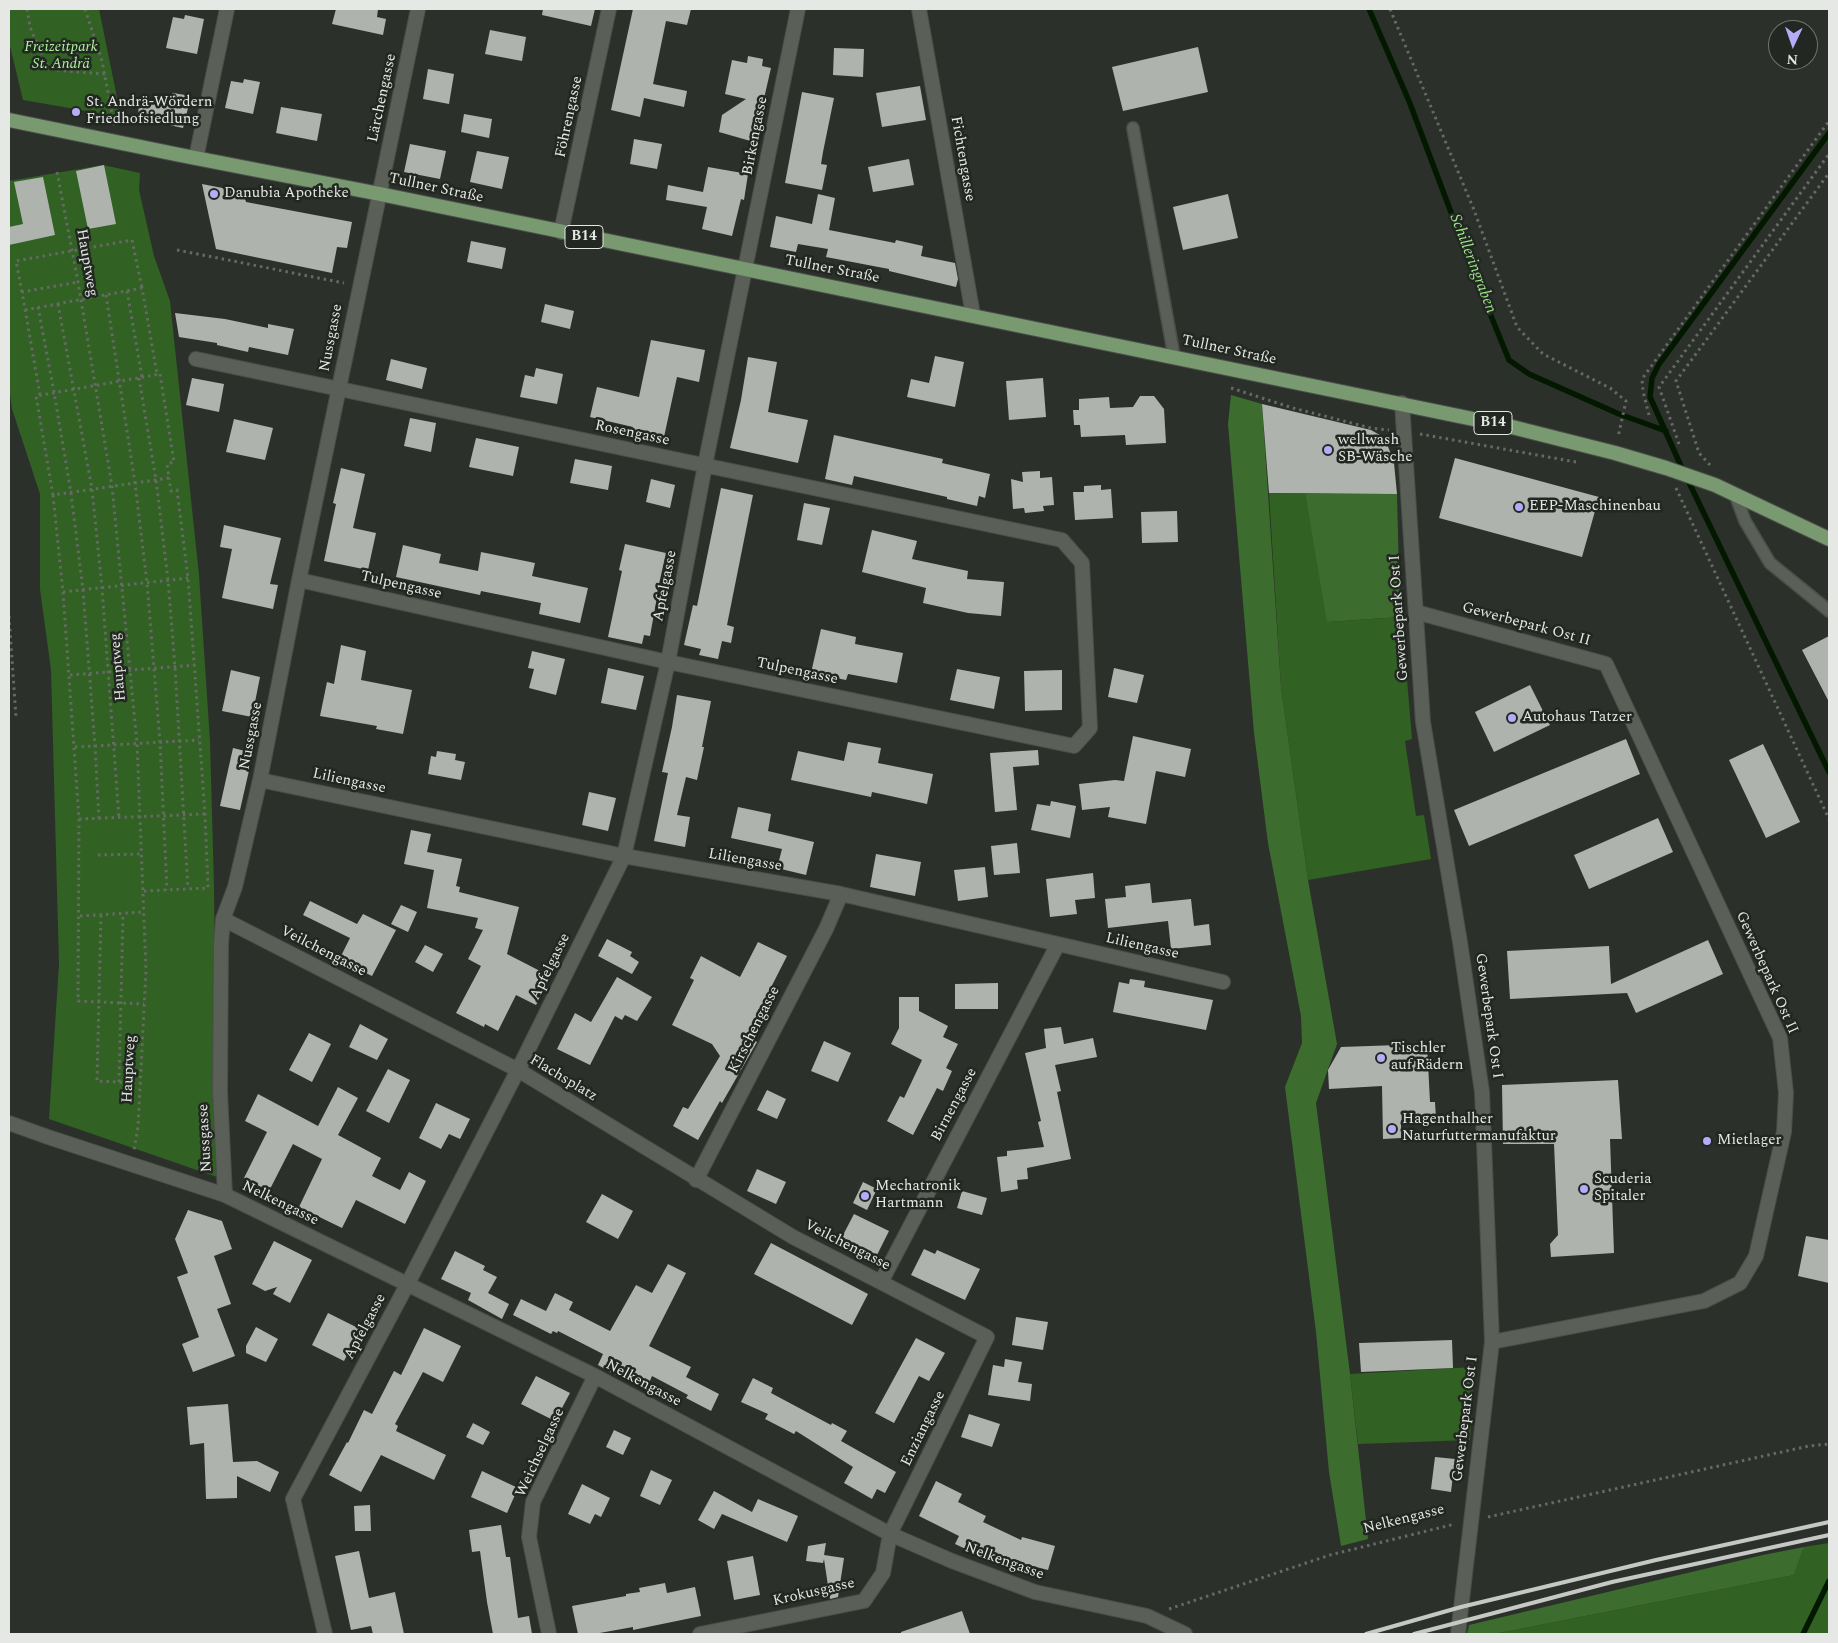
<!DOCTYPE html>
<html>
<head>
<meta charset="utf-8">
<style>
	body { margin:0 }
	#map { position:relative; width:1838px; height:1643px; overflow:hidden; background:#2c302b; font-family:Spectral,serif }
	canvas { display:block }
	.frame { position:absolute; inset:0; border:10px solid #e5e8e4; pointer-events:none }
	.north { position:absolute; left:1768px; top:20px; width:50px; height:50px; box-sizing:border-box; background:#222721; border:1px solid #70746f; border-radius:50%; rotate:183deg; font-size:14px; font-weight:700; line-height:20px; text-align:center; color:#e5e8e4 }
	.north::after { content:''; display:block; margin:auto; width:18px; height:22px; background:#b5acf8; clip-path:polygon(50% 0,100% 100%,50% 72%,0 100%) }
</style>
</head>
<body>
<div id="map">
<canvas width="1838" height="1643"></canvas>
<div class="frame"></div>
<div class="north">N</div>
</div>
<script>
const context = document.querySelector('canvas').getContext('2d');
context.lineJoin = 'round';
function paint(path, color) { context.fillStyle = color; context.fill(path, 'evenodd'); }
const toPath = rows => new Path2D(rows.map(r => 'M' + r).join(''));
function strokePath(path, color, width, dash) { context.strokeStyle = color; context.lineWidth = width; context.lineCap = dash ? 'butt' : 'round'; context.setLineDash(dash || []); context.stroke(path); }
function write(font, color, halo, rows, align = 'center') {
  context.font = font + ' Spectral,serif'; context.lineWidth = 5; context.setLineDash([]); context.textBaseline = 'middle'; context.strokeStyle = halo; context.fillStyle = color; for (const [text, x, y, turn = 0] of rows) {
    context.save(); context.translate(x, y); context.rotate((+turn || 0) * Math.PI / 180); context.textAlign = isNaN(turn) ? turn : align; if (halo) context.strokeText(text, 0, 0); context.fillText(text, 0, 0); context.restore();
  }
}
const green = toPath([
	[9,9,99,9,121,117,23,100,9,42],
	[103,165,140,173,139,190,154,256,170,301,199,575,210,741,214,886,217,1177,49,1119,59,964,51,670,40,589,40,494,12,409,9,385,9,181],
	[1269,493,1305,494,1328,622,1400,617,1400,664,1406,668,1412,739,1405,741,1416,816,1424,815,1431,859,1308,880,1281,687],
	[1474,1367,1470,1440,1358,1444,1350,1374],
	[1829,1543,1829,1634,1494,1634,1794,1575,1804,1547]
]);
const forest = toPath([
	[1231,395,1262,404,1281,687,1308,880,1337,1044,1316,1103,1350,1374,1368,1539,1341,1546,1329,1472,1316,1332,1285,1087,1302,1043,1301,1016,1268,843,1254,733,1228,424],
	[1305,494,1397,494,1400,617,1327,622],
	[1804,1547,1794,1575,1494,1634,1467,1634,1469,1625,1763,1555]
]);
const stream = toPath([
	[1369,9,1409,101,1480,289,1509,360,1529,374,1619,414,1666,431],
	[1829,133,1659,364,1652,378,1650,397,1681,466,1829,772],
	[1803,1634,1829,1581]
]);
const building = toPath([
	[336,9,378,9,377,17,386,19,383,35,332,24],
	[543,9,595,9,591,26,542,15],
	[633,9,691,9,687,25,666,21,653,84,687,91,684,107,644,98,640,117,611,110],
	[185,15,204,19,197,54,166,48,173,17,184,19],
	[490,30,526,37,522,61,485,54],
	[1198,47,1208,92,1123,111,1112,67],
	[834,48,864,49,863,77,833,75],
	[748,56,763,59,762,66,771,68,754,142,719,132,722,115,746,99,725,94,732,60,747,63],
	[428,69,454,74,449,104,423,99],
	[244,79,260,82,253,114,225,108,231,81,243,83],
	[920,86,926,120,882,127,876,93],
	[802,92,834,98,823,152,821,164,827,165,822,190,785,183],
	[173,93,191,96,183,128,138,118,139,102,167,99],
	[281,107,322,114,317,141,276,133],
	[464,114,492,119,489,138,461,132],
	[634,139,662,144,657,169,630,164],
	[410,144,446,151,440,179,404,172],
	[477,151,509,157,502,189,470,182],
	[909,159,914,185,873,192,868,167],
	[104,165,116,224,88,229,76,171],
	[708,167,748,174,744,200,741,199,732,236,702,229,707,207,666,200,668,185,703,192],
	[43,177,55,235,9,245,9,227,23,224,14,182],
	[202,184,243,192,246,202,352,222,347,248,337,247,332,273,216,249],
	[818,194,835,198,829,230,895,243,896,240,923,246,921,256,955,263,958,279,956,287,889,271,889,269,826,257,828,249,798,244,796,252,770,247,776,216,812,224],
	[1228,194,1238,238,1183,250,1173,207],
	[471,241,506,248,502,269,467,262],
	[545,304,574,311,570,329,541,322],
	[175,313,225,319,268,328,268,324,294,329,288,355,249,347,248,352,217,345,217,343,179,337],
	[651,340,705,350,699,382,677,377,664,437,632,430,633,427,590,417,597,387,639,397],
	[935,356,964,362,955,407,907,397,911,379,929,383],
	[748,357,777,362,768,412,808,420,798,463,730,448,741,400],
	[391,359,427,368,422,389,386,380],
	[536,368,563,374,557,404,520,397,525,375,534,377],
	[192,378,224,384,219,412,186,405],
	[1043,378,1046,417,1009,420,1006,381],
	[1140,396,1154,396,1164,409,1166,443,1126,445,1125,435,1081,437,1080,425,1074,425,1073,410,1079,410,1079,399,1109,397,1110,408,1133,407],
	[1262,404,1371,430,1385,438,1394,463,1397,494,1269,493],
	[410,418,436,423,431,452,404,446],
	[234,419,273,428,265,460,226,452],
	[834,435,943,459,942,463,990,474,985,498,979,496,977,506,947,499,947,497,854,476,852,485,825,479],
	[476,438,519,447,513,476,469,467],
	[1455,458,1599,497,1582,557,1439,518],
	[575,459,612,466,608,490,570,483],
	[341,468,365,474,353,528,376,533,368,570,324,561,336,504,333,503],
	[1040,471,1040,478,1052,477,1054,505,1043,506,1044,511,1025,513,1024,508,1013,509,1011,479,1023,482,1022,472],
	[651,479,675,485,670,508,646,502],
	[1101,485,1101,490,1111,489,1113,518,1075,520,1073,492,1084,492,1084,486],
	[721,488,753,495,727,625,734,627,731,643,722,641,718,659,699,655,701,649,684,645,693,605,697,606],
	[804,503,830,508,822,545,797,540],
	[1177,511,1178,542,1142,543,1141,512],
	[224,525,281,538,270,584,278,585,273,609,222,598,232,549,220,547],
	[872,530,917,541,912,559,968,571,967,579,1004,582,1001,616,968,613,923,603,926,588,862,572],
	[625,544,666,553,656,597,657,597,650,636,644,635,642,644,608,637,622,571,619,570],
	[403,545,441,554,439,563,478,571,481,552,535,563,532,576,588,588,580,623,539,614,541,603,481,591,480,595,396,577],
	[821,629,856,637,855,644,903,653,897,683,848,674,846,680,811,673],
	[1829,636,1829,702,1802,650],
	[341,645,366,651,361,680,412,690,403,734,376,729,377,726,320,716,327,682,334,684],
	[532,651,565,659,556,695,529,688,534,669,528,668],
	[608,668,644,676,636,710,601,703],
	[1114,668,1144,675,1137,703,1108,697],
	[957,669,1000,677,994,709,950,700],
	[231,670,260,677,252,717,222,711],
	[1062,670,1062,710,1025,711,1024,671],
	[1530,685,1550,725,1494,752,1475,712],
	[677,695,711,701,702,747,704,747,697,780,686,777,677,815,690,817,685,847,654,841,668,773,662,772,672,727],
	[1133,736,1191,749,1185,777,1156,771,1146,824,1108,817,1110,807,1082,810,1079,784,1115,780,1124,781],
	[1626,739,1640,774,1469,846,1454,810],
	[848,742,881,748,878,763,933,774,927,804,872,792,871,797,791,780,798,751,844,761],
	[1763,744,1800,822,1766,838,1729,760],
	[233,748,253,753,240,810,220,806],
	[1038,750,1039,765,1013,767,1017,810,995,812,990,753],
	[437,751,456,754,455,760,465,762,461,780,428,774,431,756,436,757],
	[589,792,616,798,608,831,582,825],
	[1051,801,1076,806,1070,838,1031,830,1037,804,1050,806],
	[738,807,771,814,768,831,814,842,806,875,777,868,782,849,731,838],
	[1658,818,1673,852,1589,889,1574,855],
	[411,830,431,834,427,852,462,859,456,886,460,887,459,892,519,907,507,954,542,972,539,978,548,983,536,1005,516,995,498,1031,485,1024,484,1027,456,1013,481,966,468,959,483,930,475,928,478,918,427,908,434,870,404,864],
	[1017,843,1020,873,994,875,991,846],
	[876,854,921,862,915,896,870,887],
	[985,867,988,897,958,901,954,870],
	[1093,873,1095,898,1075,900,1077,914,1050,917,1046,879],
	[1150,883,1152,903,1191,899,1194,926,1209,924,1211,945,1171,949,1168,921,1108,928,1105,899,1126,897,1125,886],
	[310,901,357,924,363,914,396,930,372,976,339,960,350,938,303,915],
	[401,905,417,912,408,932,391,924],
	[607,939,632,952,630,956,639,962,632,974,598,956],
	[1708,940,1723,974,1636,1013,1627,993,1510,999,1507,951,1609,946,1611,984],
	[758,942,787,956,762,1005,770,1009,753,1040,757,1042,722,1103,720,1101,698,1140,673,1126,683,1107,688,1109,720,1056,712,1044,672,1025,694,980,690,978,701,956,740,977],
	[425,945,443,954,433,972,415,962],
	[617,977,652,997,637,1021,625,1015,622,1020,615,1016,590,1065,557,1049,575,1013,591,1022],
	[1130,979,1145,981,1144,987,1213,1000,1206,1030,1113,1012,1119,982,1129,984],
	[998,983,998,1009,955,1009,955,984],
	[899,997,919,997,919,1011,948,1026,943,1037,958,1044,946,1068,952,1071,943,1091,937,1088,913,1135,887,1121,900,1096,904,1098,922,1060,891,1044,899,1028],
	[360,1024,388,1039,377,1060,349,1047],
	[1061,1027,1064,1044,1093,1038,1097,1057,1055,1065,1061,1091,1057,1092,1071,1159,1027,1168,1028,1179,1017,1180,1018,1189,1001,1192,997,1157,1007,1156,1007,1151,1044,1147,1038,1122,1041,1121,1025,1053,1046,1048,1044,1029],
	[309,1033,331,1044,312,1082,289,1070],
	[824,1041,851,1053,838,1082,811,1071],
	[1427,1044,1430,1102,1435,1102,1436,1119,1401,1120,1401,1138,1383,1139,1382,1086,1329,1089,1328,1070,1341,1047],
	[388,1069,410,1080,389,1123,366,1111],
	[1618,1080,1622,1139,1610,1139,1614,1253,1551,1257,1550,1244,1558,1235,1554,1144,1503,1144,1502,1085],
	[338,1087,358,1098,338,1135,381,1158,372,1176,400,1190,409,1172,426,1181,405,1224,356,1200,342,1228,299,1207,322,1159,293,1144,269,1191,244,1178,267,1132,245,1121,258,1094,318,1126],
	[767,1090,786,1099,777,1119,757,1110],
	[436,1103,470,1119,460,1139,449,1134,441,1149,419,1138],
	[757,1169,786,1182,776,1204,747,1191],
	[863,1182,877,1189,867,1210,853,1203],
	[962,1191,987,1198,982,1215,957,1208],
	[602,1194,633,1211,618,1239,586,1222],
	[188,1210,222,1221,232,1249,214,1256,231,1304,217,1309,235,1356,193,1372,182,1344,199,1337,177,1277,188,1273,175,1239],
	[854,1214,889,1231,877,1255,842,1237],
	[1806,1236,1829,1240,1829,1283,1798,1276],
	[274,1241,312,1260,290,1303,273,1294,277,1287,265,1291,252,1284],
	[771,1243,868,1294,852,1325,754,1274],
	[924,1249,935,1254,937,1250,980,1269,965,1300,911,1275],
	[455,1251,485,1266,483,1270,497,1277,488,1293,509,1304,502,1319,468,1300,471,1293,441,1279],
	[668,1264,686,1273,649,1346,691,1367,686,1377,719,1394,711,1411,686,1398,688,1395,652,1376,647,1388,612,1373,598,1365,603,1354,558,1331,557,1333,553,1331,551,1334,513,1315,521,1299,546,1311,555,1293,573,1302,569,1310,610,1331,636,1285,652,1293],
	[328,1313,360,1329,344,1361,312,1345],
	[1016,1317,1048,1322,1043,1350,1012,1345],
	[256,1327,278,1339,266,1362,246,1353,246,1346],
	[424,1328,461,1346,443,1382,423,1372,395,1424,398,1426,396,1431,446,1455,434,1480,381,1455,361,1492,329,1475,347,1442,348,1443,364,1410,372,1414,394,1371,401,1375],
	[916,1338,945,1353,929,1381,919,1376,894,1423,875,1413],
	[1452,1340,1453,1368,1361,1372,1359,1343],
	[1005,1359,1022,1362,1018,1382,1032,1384,1030,1401,988,1395,993,1365,1004,1367],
	[536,1376,570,1393,555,1421,521,1404],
	[753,1378,773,1388,771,1393,831,1425,832,1423,847,1431,841,1441,896,1472,885,1493,877,1489,872,1499,844,1483,853,1467,796,1431,794,1434,765,1419,768,1414,741,1402],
	[228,1404,233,1462,257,1461,279,1472,270,1492,237,1476,237,1498,206,1499,204,1443,190,1445,187,1407],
	[969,1414,1000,1424,992,1447,961,1437],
	[473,1423,490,1432,483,1445,466,1437],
	[614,1430,631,1438,623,1455,606,1447],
	[1435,1457,1455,1459,1451,1492,1431,1489],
	[651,1470,672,1480,660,1505,640,1496],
	[482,1471,518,1488,507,1513,471,1497],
	[936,1481,962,1494,958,1502,986,1516,983,1522,1021,1540,1022,1537,1055,1546,1048,1570,1001,1558,1000,1559,972,1546,970,1551,955,1544,959,1536,919,1516],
	[582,1484,610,1498,601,1517,595,1514,590,1524,568,1514],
	[714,1491,752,1512,758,1499,798,1516,787,1542,722,1514,714,1529,698,1520],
	[370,1505,371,1531,355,1531,354,1506],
	[501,1525,506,1557,510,1557,518,1618,529,1616,532,1634,493,1634,487,1602,480,1551,472,1552,469,1530],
	[826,1543,824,1555,844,1558,838,1597,830,1599,824,1559,823,1563,806,1561,808,1546],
	[359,1551,369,1598,395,1592,404,1634,373,1634,371,1626,351,1630,335,1556],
	[753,1556,760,1595,734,1600,727,1561],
	[665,1583,667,1593,695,1587,701,1616,633,1630,633,1627,594,1634,578,1634,572,1606,626,1596,626,1594,640,1592,639,1588],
	[962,1611,970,1634,901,1634,901,1632]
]);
const path = toPath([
	[27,9,30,27,43,58,48,66,55,70,105,74],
	[85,9,102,61,114,124,117,124],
	[1390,9,1474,210,1517,327,1543,354,1610,388,1626,401,1618,437],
	[57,172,78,282,112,486,137,743,146,970,138,1127,134,1150],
	[177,250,344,283],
	[127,291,142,377],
	[22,292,16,261,132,240,142,288],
	[106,295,135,483,147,583,160,742,167,890],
	[58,304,92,489,102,588,119,818],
	[38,307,54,392,71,493,83,590,95,746,99,819],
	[25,310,142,288,157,374],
	[160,374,174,462,167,464,169,478,53,495,36,396,160,374],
	[139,378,156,480,168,580,175,667,188,889],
	[1231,388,1293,408,1371,428,1389,430],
	[40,395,22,292,78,282],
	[1649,415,1643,391,1642,379,1829,121],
	[1420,434,1576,462],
	[1679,444,1659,387,1829,154],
	[1710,465,1699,453,1676,381,1829,173],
	[1676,488,1829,819],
	[53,495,63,592,79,819,78,1001,144,1004],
	[63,592,188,578],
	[9,616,16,717],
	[70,675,195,665],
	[75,747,199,740],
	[79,819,205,814],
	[98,855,142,854],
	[144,891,208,888,205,814,188,578,177,490,171,491,169,478],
	[101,915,97,1081,140,1083],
	[80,916,144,912],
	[119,1082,123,913],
	[1488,1517,1809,1446,1829,1444],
	[1169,1609,1330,1555,1455,1524]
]);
const service = toPath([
	[1133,128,1174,356],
	[1735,494,1745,521,1770,563,1829,611]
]);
const minor = toPath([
	[919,9,973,315],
	[196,158,227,9],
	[561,232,609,9],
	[196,359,1062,540,1082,563,1090,728,1074,746,668,662,299,580],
	[1402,403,1423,722,1460,942,1482,1092,1492,1342,1458,1634],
	[1416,612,1606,664,1780,1038,1786,1093,1784,1132,1756,1256,1740,1283,1704,1301,1492,1342],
	[260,780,624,856,841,894,1223,982],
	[223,919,518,1070,793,1237,987,1337,890,1534,883,1573,864,1601,700,1634],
	[9,1123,48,1137,225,1195,595,1376,890,1534,952,1561,1035,1592,1147,1616,1185,1634],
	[696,1180,826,929,841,894],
	[225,1195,220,1092,221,944,223,919,235,887,260,780,299,580,418,9],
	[881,1282,1058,944],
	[325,1634,293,1499,407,1285,518,1070,624,856,668,662,705,465,798,9],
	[549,1634,529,1537,533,1502,595,1376]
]);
const primary = toPath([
	[9,120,180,155,380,194,1512,427,1615,453,1666,468,1715,485,1829,539]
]);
const rail = toPath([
	[1366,1634,1461,1607,1656,1560,1829,1522],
	[1414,1634,1612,1582,1829,1535]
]);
const markers = [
	[76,112,5,"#b5acf8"],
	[214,194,5,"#b5acf8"],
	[1328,450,5,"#b5acf8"],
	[1519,507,5,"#b5acf8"],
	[1512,718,5,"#b5acf8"],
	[1381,1058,5,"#b5acf8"],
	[1392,1129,5,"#b5acf8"],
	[1707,1141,5,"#b5acf8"],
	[1584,1189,5,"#b5acf8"],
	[865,1196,5,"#b5acf8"]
];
const shields = [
	[584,237,38],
	[1493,423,38]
];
const shieldNames = [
	["B14",584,237],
	["B14",1493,423]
];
const parkNames = [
	["Freizeitpark",61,48],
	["St. Andrä",61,65]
];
const streetNames = [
	["Lärchengasse",383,98,-78],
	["Föhrengasse",570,117,-78],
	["Birkengasse",756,136,-79],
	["Fichtengasse",962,159,80],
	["Tullner Straße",436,189,12],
	["Hauptweg",86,263,80],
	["Tullner Straße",832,270,11],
	["Nussgasse",332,338,-79],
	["Tullner Straße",1229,351,12],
	["Rosengasse",632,434,12],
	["Tulpengasse",401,586,13],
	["Apfelgasse",666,586,-79],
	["Gewerbepark Ost I",1400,618,-94],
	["Gewerbepark Ost II",1526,625,15],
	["Hauptweg",119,667,-95],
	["Tulpengasse",797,672,12],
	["Nussgasse",252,736,-79],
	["Liliengasse",349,782,12],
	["Liliengasse",745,861,10],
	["Liliengasse",1142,947,13],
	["Veilchengasse",323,952,27],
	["Apfelgasse",551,967,-64],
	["Gewerbepark Ost II",1766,973,66],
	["Gewerbepark Ost I",1488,1016,82],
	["Kirschengasse",755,1030,-63],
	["Hauptweg",130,1069,-87],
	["Flachsplatz",563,1079,31],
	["Birnengasse",955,1105,-62],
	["Nussgasse",206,1138,-93],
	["Nelkengasse",280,1204,26],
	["Veilchengasse",847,1246,27],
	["Apfelgasse",366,1327,-62],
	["Nelkengasse",643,1384,28],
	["Gewerbepark Ost I",1466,1419,-83],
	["Enziangasse",924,1429,-64],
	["Weichselgasse",541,1453,-65],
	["Nelkengasse",1404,1520,-14],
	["Nelkengasse",1004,1562,20],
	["Krokusgasse",814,1593,-13]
];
const poiNames = [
	["St. Andrä-Wördern",86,103],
	["Friedhofsiedlung",86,120],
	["Danubia Apotheke",224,194],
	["wellwash",1338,441],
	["SB-Wäsche",1338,458],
	["EEP-Maschinenbau",1529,507],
	["Autohaus Tatzer",1522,718],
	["Tischler",1391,1049],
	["auf Rädern",1391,1066],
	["Hagenthalher",1402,1120],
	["Naturfuttermanufaktur",1402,1137],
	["Mietlager",1717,1141],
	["Scuderia",1594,1180],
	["Spitaler",1594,1197],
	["Mechatronik",875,1187],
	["Hartmann",875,1204]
];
const waterNames = [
	["Schilleringraben",1472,264,69]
];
paint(green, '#316123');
paint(forest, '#3c6d2e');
strokePath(stream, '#021900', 5.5);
paint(building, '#aeb4ad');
strokePath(service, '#4a4e49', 14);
strokePath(minor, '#4a4e49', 16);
strokePath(primary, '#4a4e49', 16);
strokePath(path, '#666a65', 3, [2.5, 4]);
strokePath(service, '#5a5f58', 11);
strokePath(minor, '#5a5f58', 14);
strokePath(primary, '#799970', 14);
strokePath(rail, '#c5c8c4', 4);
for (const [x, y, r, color] of markers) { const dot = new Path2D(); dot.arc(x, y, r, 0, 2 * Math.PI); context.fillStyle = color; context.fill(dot); strokePath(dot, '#222721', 2); }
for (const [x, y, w] of shields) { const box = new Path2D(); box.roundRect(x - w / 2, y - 11.5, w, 23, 4); context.fillStyle = '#222721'; context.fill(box); strokePath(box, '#e5e8e4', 1); }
write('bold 14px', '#e5e8e4', null, shieldNames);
write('italic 15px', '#adf59b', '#222721', parkNames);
write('15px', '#e5e8e4', '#222721', streetNames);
write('15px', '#e5e8e4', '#222721', poiNames, 'left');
write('italic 16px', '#9de48b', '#222721', waterNames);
</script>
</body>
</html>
